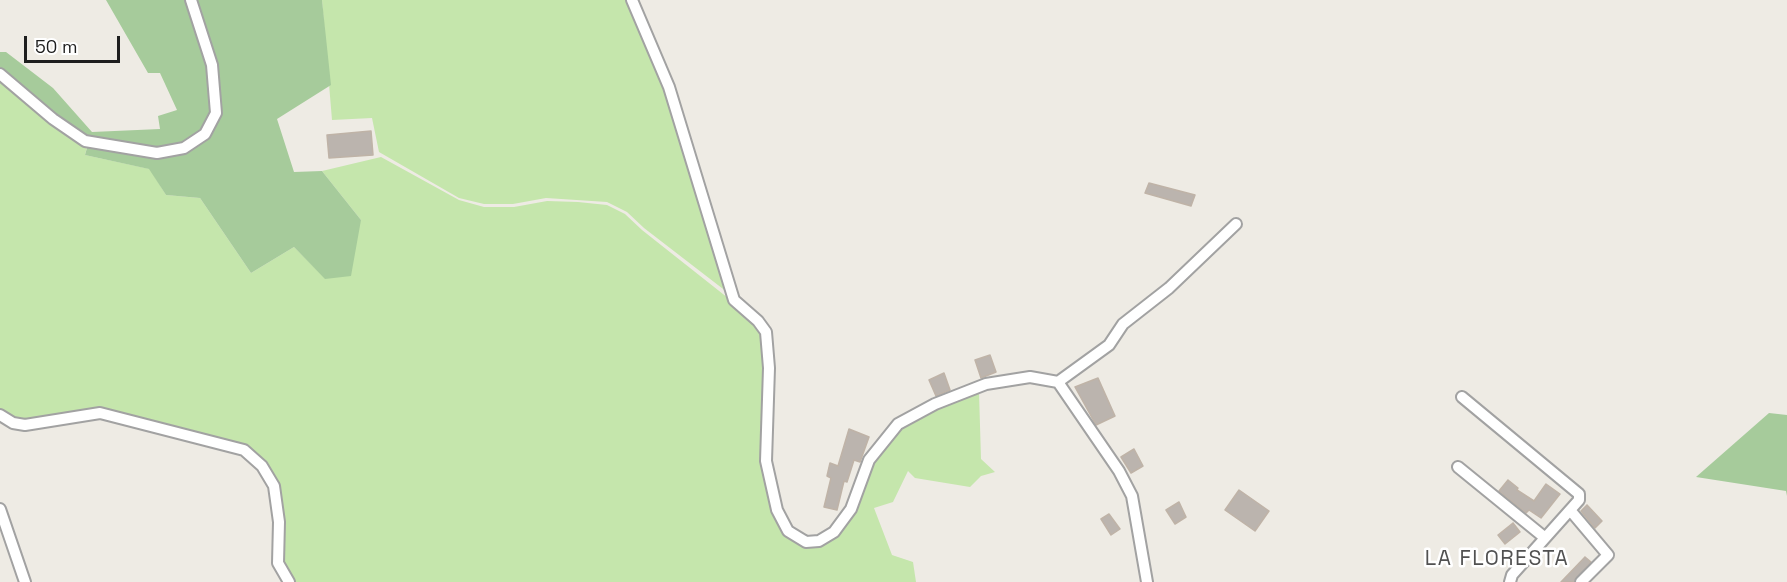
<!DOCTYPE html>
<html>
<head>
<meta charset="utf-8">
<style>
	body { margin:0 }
	#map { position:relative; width:1787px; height:582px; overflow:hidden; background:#eeebe4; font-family:"Space Grotesk",sans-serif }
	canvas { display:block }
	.scale { position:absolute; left:24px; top:36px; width:96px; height:27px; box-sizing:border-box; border:3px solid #1e1e1e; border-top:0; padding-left:8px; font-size:18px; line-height:21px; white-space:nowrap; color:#1e1e1e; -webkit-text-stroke:4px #fff; paint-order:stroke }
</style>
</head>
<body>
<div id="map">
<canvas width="1787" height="582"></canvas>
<div class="scale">50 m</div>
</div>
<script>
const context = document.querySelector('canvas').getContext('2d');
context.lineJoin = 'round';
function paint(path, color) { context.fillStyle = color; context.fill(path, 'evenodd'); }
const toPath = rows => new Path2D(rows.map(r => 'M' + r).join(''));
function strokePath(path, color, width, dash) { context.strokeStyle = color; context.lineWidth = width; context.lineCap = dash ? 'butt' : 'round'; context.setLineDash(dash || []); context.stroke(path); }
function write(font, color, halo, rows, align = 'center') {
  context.font = font + ' "Space Grotesk",sans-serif'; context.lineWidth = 5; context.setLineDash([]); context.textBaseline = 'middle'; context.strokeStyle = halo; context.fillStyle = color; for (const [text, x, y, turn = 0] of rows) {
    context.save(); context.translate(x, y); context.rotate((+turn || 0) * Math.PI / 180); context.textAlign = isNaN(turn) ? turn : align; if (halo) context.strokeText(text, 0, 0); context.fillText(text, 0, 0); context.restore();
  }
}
const grass = toPath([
	[322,0,627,0,665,89,727,292,644,228,627,212,607,202,546,198,513,204,484,204,459,198,379,152,372,118,332,120],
	[0,80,49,123,87,147,85,155,150,169,166,195,200,198,251,273,294,247,325,278,361,220,322,171,381,157,459,200,484,207,514,207,547,201,578,202,607,205,625,214,642,230,728,298,755,324,761,334,764,368,762,461,772,512,785,535,804,547,838,536,874,462,901,428,938,408,979,392,981,459,995,472,981,476,970,487,915,478,908,471,893,502,874,508,892,555,913,562,916,582,296,582,290,577,283,562,278,484,247,446,101,408,26,420,14,419,0,409]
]);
const forest = toPath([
	[106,0,322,0,331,85,277,119,294,172,322,171,361,220,351,276,325,279,294,247,251,273,200,198,166,195,149,169,85,155,90,137,56,115,0,67,0,52,6,52,53,88,92,132,160,129,158,116,177,110,160,73,148,73],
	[1769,413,1787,415,1787,496,1786,491,1696,477]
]);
const building = toPath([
	[371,131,373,155,329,158,327,135,371,131],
	[1149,183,1195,195,1191,206,1145,193,1149,183],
	[990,355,996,372,981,378,975,360,990,355],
	[944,373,950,390,936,396,929,380,944,373],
	[1098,378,1115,416,1096,425,1075,387,1098,378],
	[849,429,869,437,860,462,854,460,847,482,844,481,837,510,824,507,831,478,827,476,830,463,838,466,849,429],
	[1134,449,1143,466,1131,473,1121,457,1134,449],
	[1508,480,1518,488,1517,490,1534,501,1546,484,1560,494,1541,518,1529,510,1526,513,1499,491,1508,480],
	[1239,490,1269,511,1255,531,1225,510,1239,490],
	[1179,502,1186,517,1175,524,1166,510,1179,502],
	[1587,505,1602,521,1595,528,1581,511,1587,505],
	[1109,514,1120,529,1111,535,1101,519,1109,514],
	[1513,523,1520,532,1505,544,1498,535,1513,523],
	[1585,557,1591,562,1574,582,1561,582,1585,557]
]);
const street = toPath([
	[632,0,669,87,734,300,758,321,766,332,769,368,766,461,777,510,788,531,806,542,819,541,834,532,851,509,869,460,898,424,935,404,986,384,1030,377,1058,382,1119,471,1132,496,1147,582],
	[0,74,53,119,85,141,157,153,184,148,205,134,216,113,212,65,191,0],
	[1058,382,1109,345,1123,324,1169,288,1236,224],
	[1462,397,1579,494,1579,500,1512,575,1510,582],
	[0,415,13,423,25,425,100,413,244,450,262,466,274,486,279,522,278,563,289,582],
	[1458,467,1544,537],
	[0,509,25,582],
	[1570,510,1608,555,1581,582]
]);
const quarterNames = [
	["LA FLORESTA",1497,559]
];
paint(grass, '#c5e6ac');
paint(forest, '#a6cb9b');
paint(building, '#bbb4ae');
strokePath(building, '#bfb3a7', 1.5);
strokePath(street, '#a2a2a2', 14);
strokePath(street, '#fff', 10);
context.letterSpacing = '1.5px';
write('21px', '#515151', '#fff', quarterNames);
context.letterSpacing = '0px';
</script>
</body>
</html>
